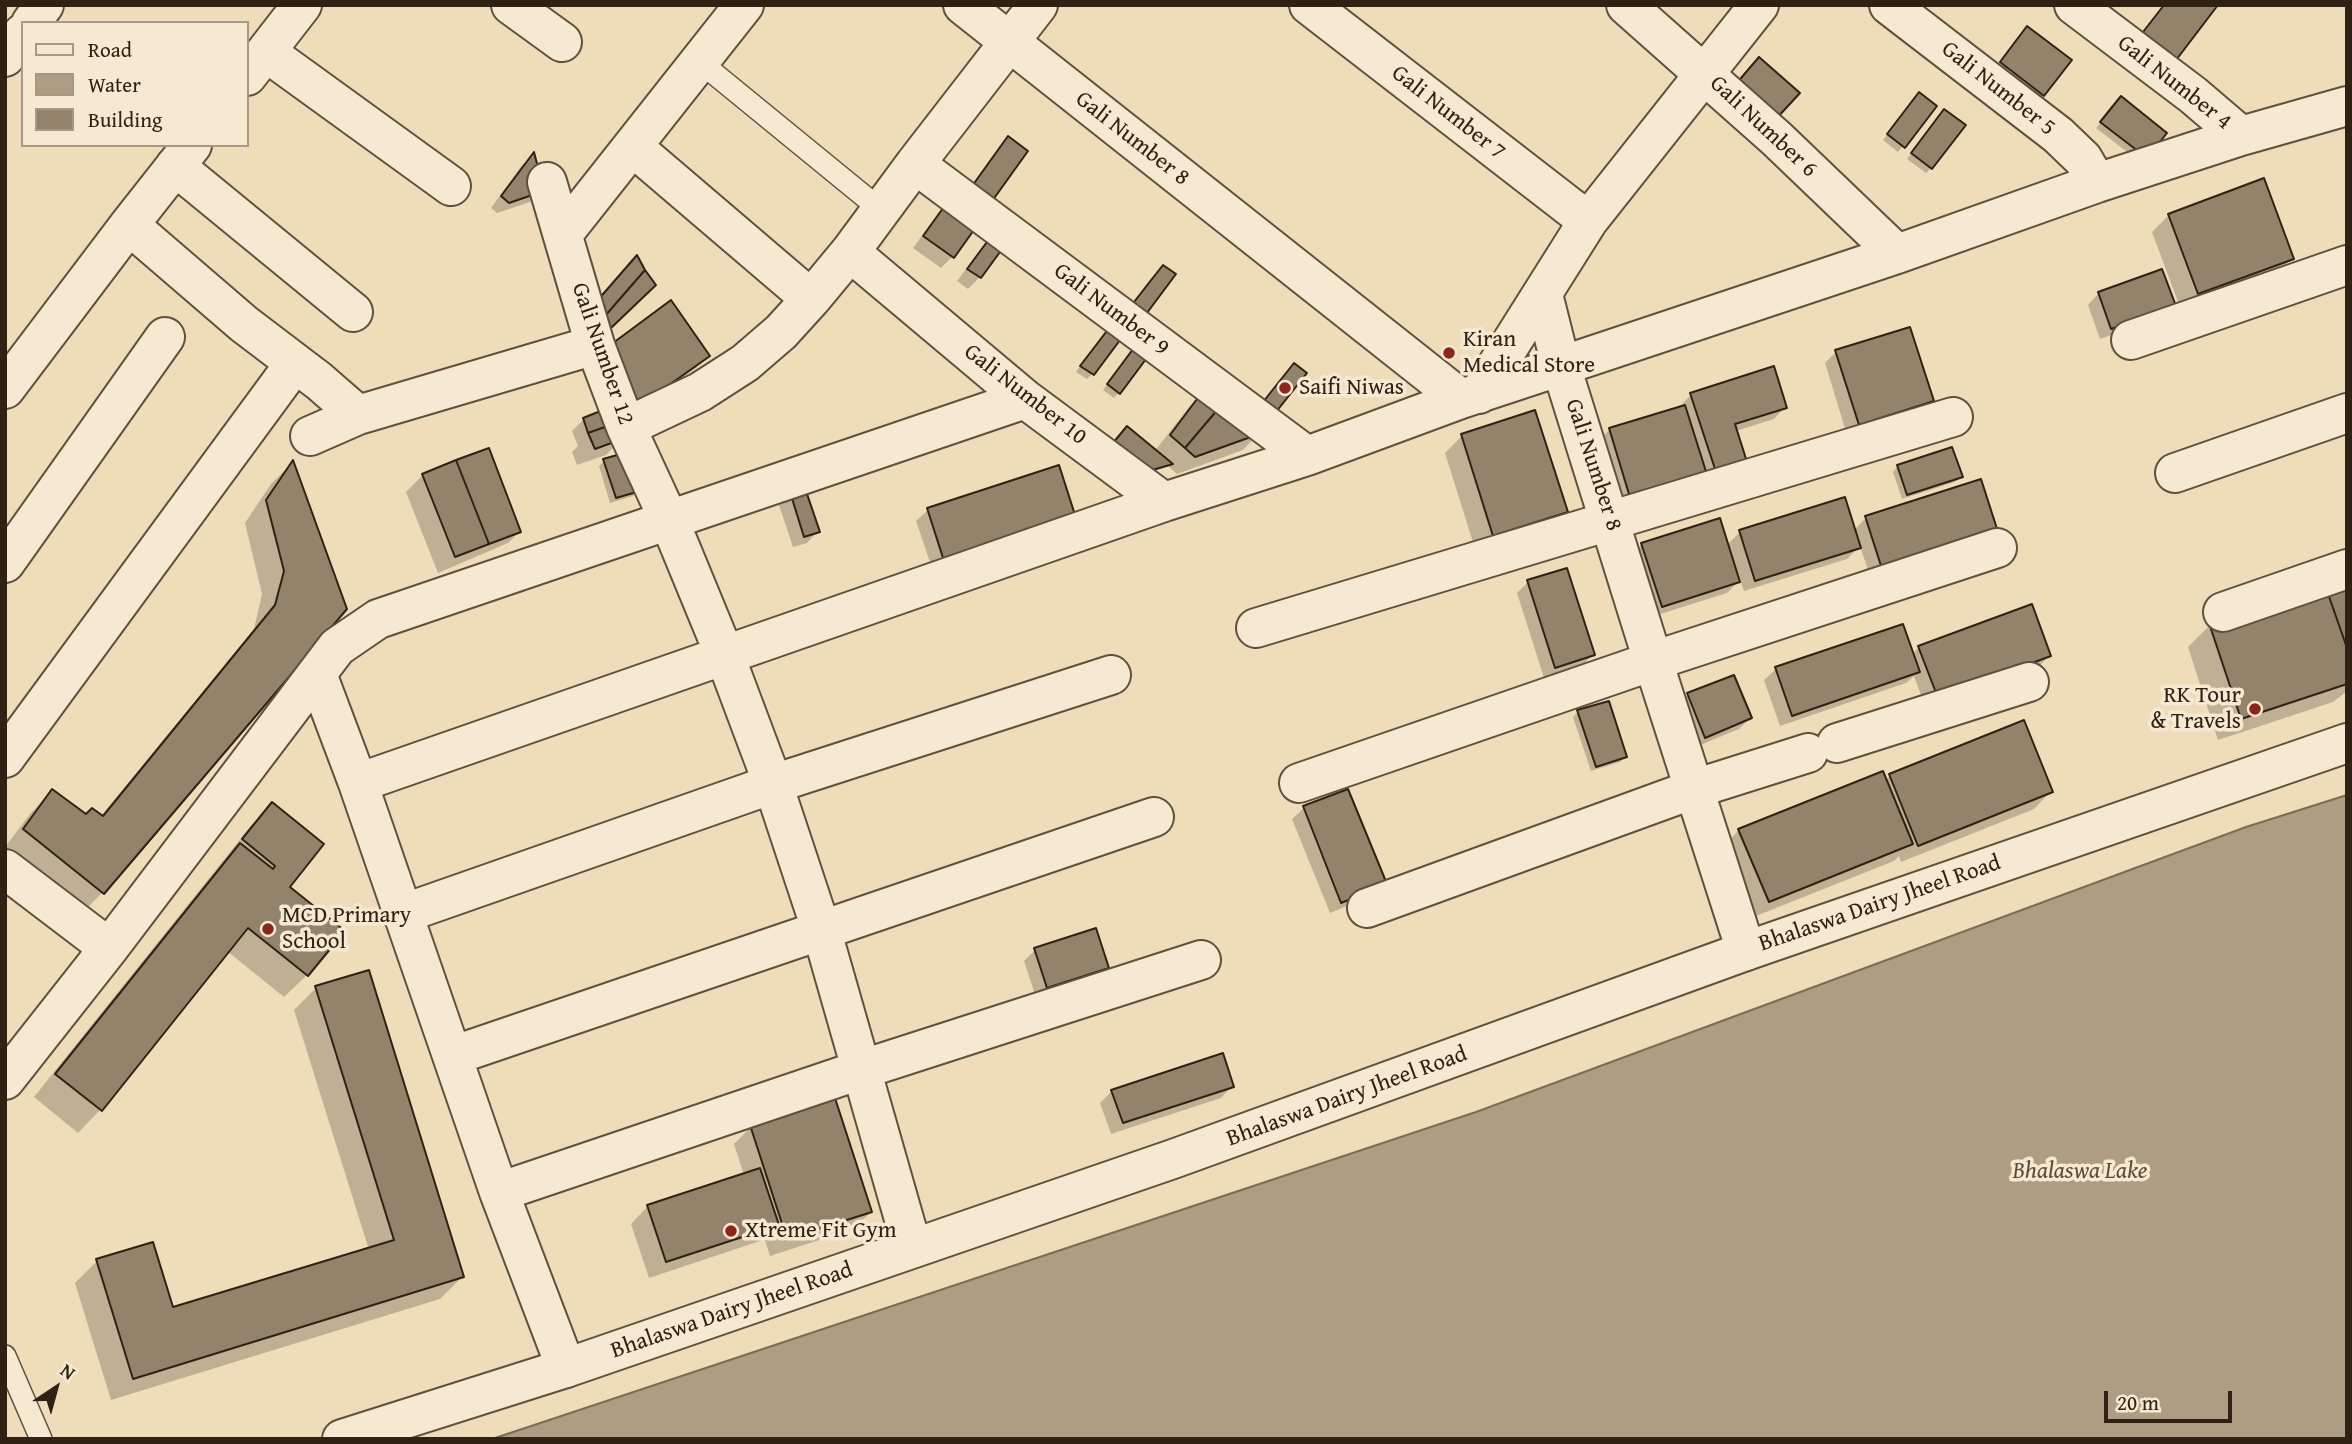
<!DOCTYPE html>
<html>
<head>
<meta charset="utf-8">
<style>
	body { margin:0 }
	#map { position:relative; width:2352px; height:1444px; overflow:hidden; background:#efddba; font-family:"Gentium Book Plus",serif }
	canvas { display:block }
	.frame { position:absolute; inset:0; border:7px solid #2f2214; pointer-events:none }
	.legend { position:absolute; left:21px; top:21px; width:228px; height:126px; box-sizing:border-box; background:#f5e9d2; border:2px solid #a69986; margin:0; padding:9px 12px; list-style:none; font-size:21px; color:#2f2214 }
	.legend li { display:flex; align-items:center; gap:14px; height:35px }
	.legend b { width:35px; border:2px solid #a69986 }
	.north { position:absolute; left:21px; top:1353px; width:70px; height:70px; -webkit-text-stroke:5px #f5e9d2; paint-order:stroke; rotate:36deg; font-size:19px; font-weight:700; line-height:28px; text-align:center; color:#2f2214 }
	.north::after { content:''; display:block; margin:auto; width:24px; height:32px; background:#2f2214; clip-path:polygon(50% 0,100% 100%,50% 72%,0 100%) }
	.scale { position:absolute; left:2104px; top:1391px; width:128px; height:32px; box-sizing:border-box; border:4px solid #2f2214; border-top:0; padding-left:9px; font-size:21px; line-height:24px; white-space:nowrap; color:#2f2214; -webkit-text-stroke:5px #f5e9d2; paint-order:stroke }
</style>
</head>
<body>
<div id="map">
<canvas width="2352" height="1444"></canvas>
<div class="frame"></div>
<ul class="legend">
<li><b style="height:9px;background:#f5e9d2"></b>Road</li>
<li><b style="height:19px;background:#ae9d82"></b>Water</li>
<li><b style="height:19px;background:#93836a"></b>Building</li>
</ul>
<div class="north">N</div>
<div class="scale">20 m</div>
</div>
<script>
const context = document.querySelector('canvas').getContext('2d');
context.lineJoin = 'round';
function paint(path, color) { context.fillStyle = color; context.fill(path, 'evenodd'); }
const toPath = rows => new Path2D(rows.map(r => 'M' + r).join(''));
function strokePath(path, color, width, dash) { context.strokeStyle = color; context.lineWidth = width; context.lineCap = dash ? 'butt' : 'round'; context.setLineDash(dash || []); context.stroke(path); }
function write(font, color, halo, rows, align = 'center') {
  context.font = font + ' "Gentium Book Plus",serif'; context.lineWidth = 7; context.setLineDash([]); context.textBaseline = 'middle'; context.strokeStyle = halo; context.fillStyle = color; for (const [text, x, y, turn = 0] of rows) {
    context.save(); context.translate(x, y); context.rotate((+turn || 0) * Math.PI / 180); context.textAlign = isNaN(turn) ? turn : align; if (halo) context.strokeText(text, 0, 0); context.fillText(text, 0, 0); context.restore();
  }
}
const water = toPath([
	[2347,795,2347,1439,492,1439,1476,1112,2246,827,2347,795]
]);
const shadow = toPath([
	[2027,28,2043,95,2032,106,1990,74,2016,39],
	[2121,98,2140,162,2096,128],
	[1914,100,1935,106,1898,152,1883,140],
	[1939,116,1931,168,1926,173,1907,159],
	[1008,139,978,214,960,201,997,150],
	[533,155,542,190,530,202,497,213,491,208,522,165],
	[951,200,952,257,941,268,913,248,940,211],
	[2169,215,2292,258,2275,276,2181,310,2152,232],
	[995,233,1006,241,980,277,968,289,957,281,984,245],
	[1163,267,1125,330,1092,374,1087,379,1076,372,1110,326,1118,322,1151,278],
	[2099,293,2162,317,2100,339,2088,305],
	[1137,345,1119,392,1114,398,1103,390],
	[1836,352,1932,400,1920,412,1847,435,1825,363],
	[707,356,696,368,627,417],
	[1206,390,1259,433,1243,450,1177,474,1168,466,1133,479,1189,407],
	[1691,395,1785,407,1774,419,1736,431,1745,461,1621,514,1598,441,1609,430,1680,408,1680,406],
	[584,419,623,437,606,455,577,465,572,452,578,446,572,431],
	[1462,436,1566,512,1549,529,1476,552,1445,453],
	[604,461,638,490,633,496,610,503,599,466],
	[292,463,345,609,102,893,80,915,5,855,5,847,30,814,52,791,86,816,101,816,254,629,262,594,245,523,271,484],
	[1898,466,1961,477,1955,482,1902,499,1893,472],
	[423,475,519,532,508,543,438,573,406,492],
	[1979,481,1872,582,1860,546,1847,559,1744,591,1740,580,1727,593,1651,617,1631,556,1642,544,1727,545,1740,532,1854,530,1866,518],
	[790,494,818,531,807,543,793,547,779,505],
	[928,510,1074,517,933,571,916,521],
	[2347,580,2347,691,2333,702,2218,740,2188,647,2210,625],
	[1528,582,1593,654,1582,666,1544,678,1517,593],
	[1902,627,1912,655,1919,647,2049,656,2038,667,1926,709,1914,676,1906,683,1780,726,1764,680,1776,669],
	[1733,677,1750,718,1739,729,1693,748,1676,706,1688,695],
	[1578,712,1625,757,1620,762,1591,771,1573,717],
	[1890,776,2051,791,2034,809,1901,862,1899,856,1894,861,1751,918,1722,847,1739,830,1885,781],
	[1347,791,1373,895,1330,913,1292,819,1304,808],
	[272,804,307,975,284,997,227,951,100,1110,78,1133,34,1097,250,827],
	[1035,950,1107,967,1095,979,1036,998,1024,961],
	[316,988,462,1277,440,1299,111,1400,75,1283,97,1261,172,1310,369,1250,294,1010],
	[1232,1086,1221,1098,1111,1134,1100,1103,1112,1091],
	[751,1127,871,1212,853,1229,770,1256,764,1237,760,1241,649,1278,631,1224,648,1206,744,1175,734,1144]
]);
const building = toPath([
	[2164,5,2218,5,2170,68,2136,41,2164,5],
	[2027,26,2072,60,2044,96,2000,62,2027,26],
	[1759,57,1800,93,1775,120,1735,85,1759,57],
	[1919,92,1937,106,1905,148,1887,134,1919,92],
	[2121,96,2167,133,2147,158,2100,122,2121,96],
	[1944,109,1966,125,1932,169,1911,153,1944,109],
	[1008,136,1028,151,990,204,970,189,1008,136],
	[534,152,544,191,509,203,501,196,534,152],
	[2264,178,2294,259,2198,294,2168,214,2264,178],
	[951,197,981,220,954,258,923,236,951,197],
	[995,231,1008,241,981,278,967,269,995,231],
	[637,255,645,270,605,316,597,301,637,255],
	[1163,265,1176,274,1141,321,1127,311,1163,265],
	[2162,269,2176,306,2111,329,2098,292,2162,269],
	[645,270,656,285,611,328,605,316,645,270],
	[671,300,710,356,638,407,613,343,671,300],
	[1116,319,1129,328,1094,375,1080,366,1116,319],
	[1910,327,1934,401,1859,425,1835,350,1910,327],
	[1142,337,1155,347,1120,394,1107,384,1142,337],
	[1294,363,1307,373,1276,412,1263,402,1294,363],
	[1774,366,1787,408,1735,424,1747,462,1716,472,1690,393,1774,366],
	[1206,387,1224,402,1185,448,1170,435,1206,387],
	[1224,402,1262,433,1195,457,1185,448,1224,402],
	[1685,405,1709,481,1632,504,1609,428,1685,405],
	[613,406,619,422,588,433,583,418,613,406],
	[1535,410,1568,512,1493,536,1461,434,1535,410],
	[619,422,625,438,595,449,588,433,619,422],
	[1127,426,1173,464,1139,474,1108,449,1127,426],
	[1952,447,1963,477,1907,495,1897,465,1952,447],
	[489,448,521,532,489,544,456,460,489,448],
	[628,452,640,491,616,498,603,459,628,452],
	[293,460,347,609,104,894,23,829,52,789,86,814,92,808,103,816,275,605,284,571,266,500,293,460],
	[456,460,489,544,455,557,422,474,456,460],
	[1059,465,1076,518,944,561,927,508,1059,465],
	[1981,479,1999,535,1883,572,1865,516,1981,479],
	[805,488,820,532,804,537,790,492,805,488],
	[1845,497,1861,548,1755,581,1739,530,1845,497],
	[1720,518,1740,582,1662,607,1641,543,1720,518],
	[1567,568,1595,655,1555,668,1527,580,1567,568],
	[2347,578,2347,648,2325,585,2347,578],
	[2325,585,2347,648,2347,684,2241,719,2209,623,2325,585],
	[2032,604,2051,656,1938,698,1918,646,2032,604],
	[1903,624,1920,672,1792,716,1775,667,1903,624],
	[1734,675,1752,718,1705,738,1687,693,1734,675],
	[1609,701,1627,757,1596,767,1577,710,1609,701],
	[2024,720,2053,792,1918,846,1889,774,2024,720],
	[1883,771,1913,844,1769,902,1738,829,1883,771],
	[1348,789,1387,884,1341,903,1303,806,1348,789],
	[272,802,324,844,290,887,345,931,308,976,248,928,102,1111,55,1074,240,843,273,869,275,866,242,839,272,802],
	[1096,928,1109,968,1047,988,1034,948,1096,928],
	[369,970,464,1277,133,1379,96,1259,153,1242,173,1307,394,1240,315,986,369,970],
	[1223,1053,1234,1087,1123,1123,1111,1090,1223,1053],
	[835,1098,872,1212,787,1239,750,1125,835,1098],
	[760,1168,779,1225,666,1262,647,1205,760,1168]
]);
const service = toPath([
	[700,62,881,210],
	[5,1356,41,1439]
]);
const minor = toPath([
	[511,5,562,42],
	[963,5,1461,399,1561,366,1653,661,1746,951],
	[1038,5,915,164,850,252,1025,399,1164,502,1307,456,1461,399],
	[1309,5,1588,221],
	[1626,5,1777,139,1897,254],
	[1889,5,2058,135,2083,159,2097,183],
	[2074,5,2193,95,2241,136],
	[31,23,44,5],
	[266,52,451,186],
	[5,57,23,33],
	[247,76,302,5],
	[633,147,811,299],
	[915,164,1307,456],
	[175,166,353,312],
	[547,182,595,345,626,427,669,520,725,656,773,784,822,932,912,1247],
	[129,225,244,324,319,381,358,415],
	[563,234,744,5],
	[1543,294,1561,366,1897,254,2097,183,2241,136,2347,106],
	[2131,340,2347,265],
	[5,389,129,225,192,145],
	[1479,394,1588,221,1759,5],
	[626,427,700,392,745,363,781,332,811,299,850,252],
	[310,436,358,415,595,345],
	[2175,473,2347,413],
	[5,563,165,337],
	[2223,612,2347,569],
	[1256,628,1953,417],
	[317,674,358,783,499,1192,566,1368],
	[1837,743,2029,682],
	[5,758,295,363],
	[358,783,1164,502],
	[1299,783,1653,661,1997,548],
	[5,869,109,948],
	[1367,908,1694,789,1808,753],
	[402,914,773,784,1111,675],
	[452,1056,1154,817],
	[5,1080,109,948,337,647,378,619,1025,399],
	[499,1192,860,1070,1201,960]
]);
const tertiary = toPath([
	[342,1439,566,1368,1173,1159,1746,951,2347,743]
]);
const markers = [
	[1449,353,7,"#8f2418"],
	[1285,388,7,"#8f2418"],
	[2255,709,7,"#8f2418"],
	[268,929,7,"#8f2418"],
	[731,1231,7,"#8f2418"]
];
const streetNames = [
	["Gali Number 4",2174,83,38],
	["Gali Number 5",1998,89,38],
	["Gali Number 7",1448,113,38],
	["Gali Number 6",1763,127,43],
	["Gali Number 8",1132,139,38],
	["Gali Number 9",1111,310,37],
	["Gali Number 12",602,354,71],
	["Gali Number 10",1025,395,38],
	["Gali Number 8",1593,465,72],
	["Bhalaswa Dairy Jheel Road",1880,904,-19],
	["Bhalaswa Dairy Jheel Road",1347,1097,-20],
	["Bhalaswa Dairy Jheel Road",732,1311,-19]
];
const poiNames = [
	["Kiran",1463,340],
	["Medical Store",1463,366],
	["Saifi Niwas",1299,388],
	["RK Tour",2241,696,"right"],
	["& Travels",2241,722,"right"],
	["MCD Primary",282,916],
	["School",282,942],
	["Xtreme Fit Gym",745,1231]
];
const waterNames = [
	["Bhalaswa Lake",2080,1172]
];
paint(water, '#ae9d82');
strokePath(water, '#7b6c56', 2);
paint(shadow, '#0003');
paint(building, '#93836a');
strokePath(building, '#2f2214', 2);
strokePath(service, '#5f513e', 24);
strokePath(minor, '#5f513e', 42);
strokePath(tertiary, '#5f513e', 42);
strokePath(service, '#f5e9d2', 21);
strokePath(minor, '#f5e9d2', 38);
strokePath(tertiary, '#f5e9d2', 38);
for (const [x, y, r, color] of markers) { const dot = new Path2D(); dot.arc(x, y, r, 0, 2 * Math.PI); context.fillStyle = color; context.fill(dot); strokePath(dot, '#f5e9d2', 2.5); }
write('23px', '#2f2214', '#f5e9d2', streetNames);
write('23px', '#2f2214', '#f5e9d2', poiNames, 'left');
write('italic 24px', '#5b4d3a', '#f5e9d2', waterNames);
</script>
</body>
</html>
